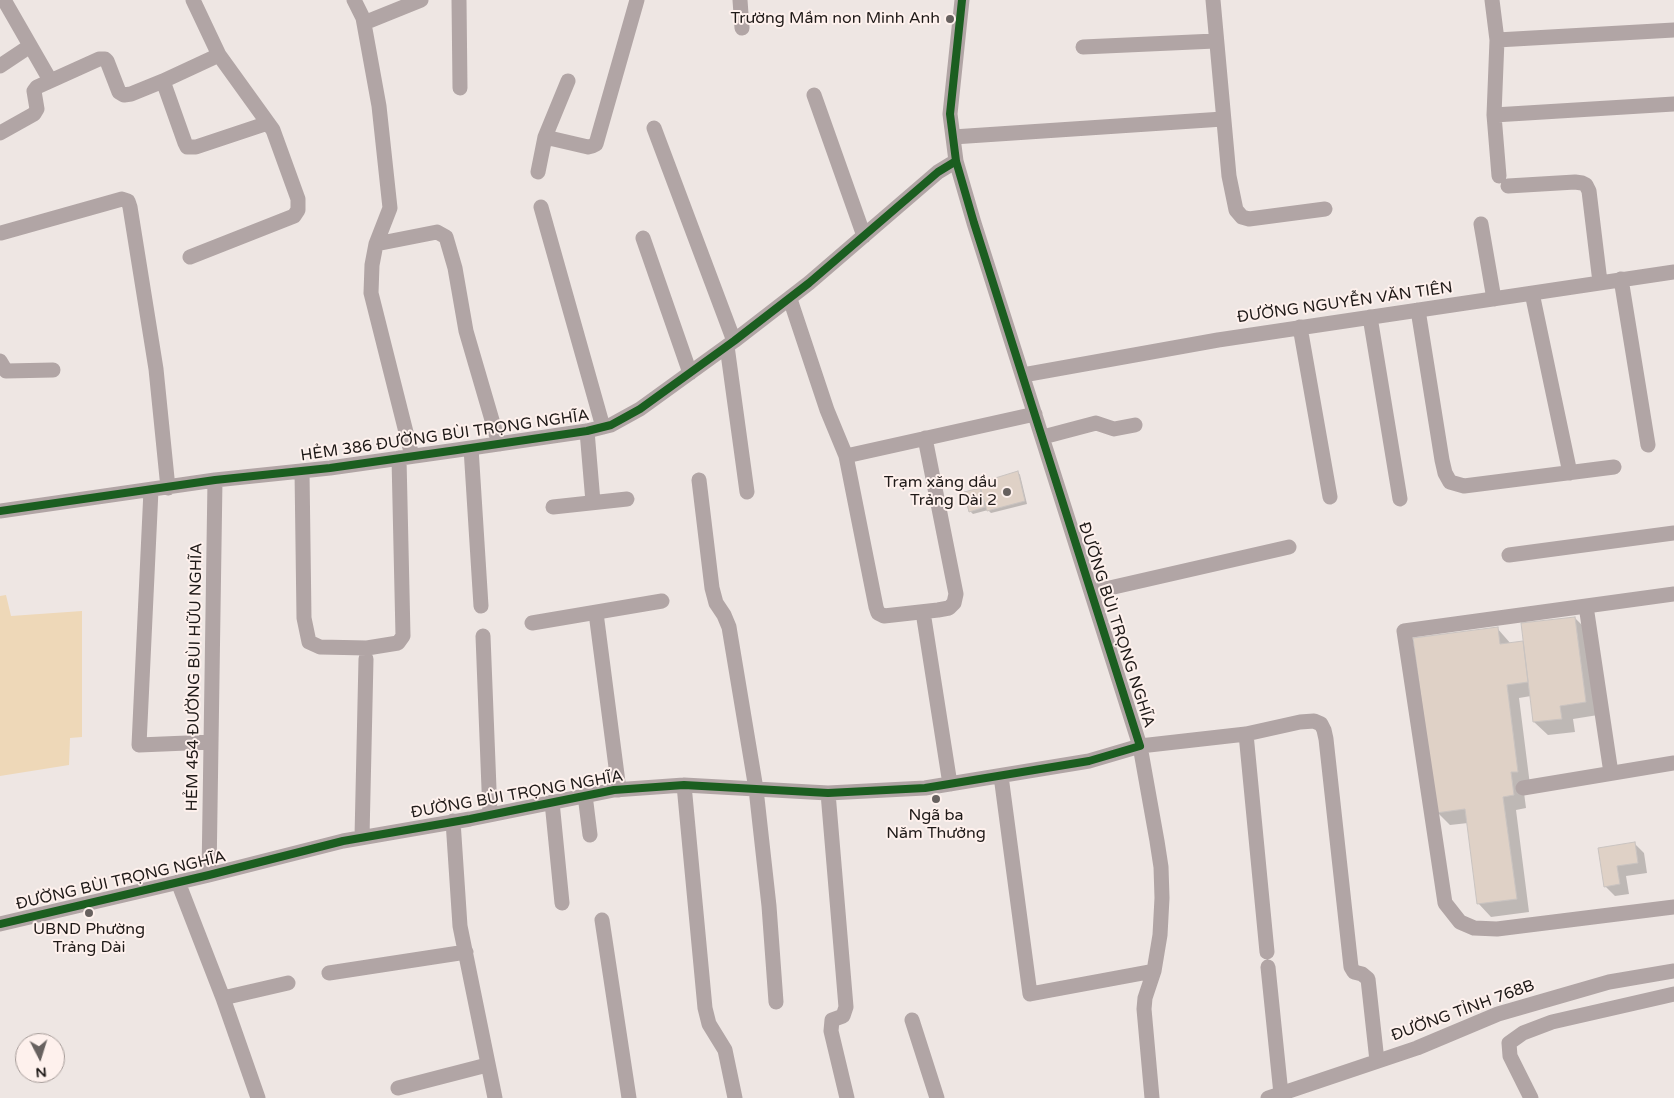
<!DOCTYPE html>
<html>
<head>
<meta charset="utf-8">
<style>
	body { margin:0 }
	#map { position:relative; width:1674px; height:1098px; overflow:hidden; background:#eee6e3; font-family:"Varela Round",sans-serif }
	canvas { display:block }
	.north { position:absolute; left:15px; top:1033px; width:50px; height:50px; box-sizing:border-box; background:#fef1ed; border:1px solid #a59b98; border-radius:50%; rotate:175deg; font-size:14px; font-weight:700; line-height:20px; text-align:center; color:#1f1a18 }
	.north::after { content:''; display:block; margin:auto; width:18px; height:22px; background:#67615f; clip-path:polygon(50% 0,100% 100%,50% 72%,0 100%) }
</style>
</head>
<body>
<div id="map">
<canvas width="1674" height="1098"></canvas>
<div class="north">N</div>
</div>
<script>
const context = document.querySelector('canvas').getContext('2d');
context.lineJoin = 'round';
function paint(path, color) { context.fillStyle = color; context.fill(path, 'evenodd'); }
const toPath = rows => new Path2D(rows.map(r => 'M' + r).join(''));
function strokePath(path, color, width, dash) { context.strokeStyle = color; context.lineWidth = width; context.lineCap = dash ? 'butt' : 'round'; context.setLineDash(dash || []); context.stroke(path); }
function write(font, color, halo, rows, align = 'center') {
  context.font = font + ' "Varela Round",sans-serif'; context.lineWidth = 4; context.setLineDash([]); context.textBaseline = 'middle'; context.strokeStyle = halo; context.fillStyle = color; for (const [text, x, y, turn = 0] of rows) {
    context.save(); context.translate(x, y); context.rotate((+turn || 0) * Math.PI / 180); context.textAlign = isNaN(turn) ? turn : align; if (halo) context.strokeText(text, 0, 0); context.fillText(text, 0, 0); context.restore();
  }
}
const green = toPath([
	[6,595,11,616,82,611,82,737,70,738,69,765,0,776,0,596]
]);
const shadow = toPath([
	[1018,472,1020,475,1027,504,991,513,988,510,973,514,970,511,966,493,982,489],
	[1575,618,1588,631,1598,715,1573,719,1575,732,1548,735,1534,722,1531,696,1519,698,1530,785,1523,785,1526,808,1516,810,1529,912,1491,917,1478,903,1468,823,1450,825,1437,812,1497,628,1511,644,1524,642],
	[1634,843,1644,853,1647,873,1626,876,1629,894,1615,896,1605,886,1599,849]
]);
const building = toPath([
	[1018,471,1025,501,987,511,979,483,1018,471],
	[980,488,985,507,969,512,964,492,980,488],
	[1575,617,1586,702,1560,706,1562,719,1533,722,1521,623,1575,617],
	[1498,627,1500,644,1523,641,1528,682,1507,685,1518,772,1511,772,1514,795,1503,797,1517,899,1477,904,1465,809,1436,813,1413,638,1498,627],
	[1635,842,1638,863,1617,866,1620,884,1604,887,1598,848,1635,842]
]);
const minor = toPath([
	[4,0,50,80],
	[354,0,363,18,379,106,390,208,376,244,372,265,371,293,412,456],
	[459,0,460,88],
	[740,0,742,28],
	[1213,0,1229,176,1236,210,1242,217,1249,219,1325,209],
	[1492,0,1497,40,1494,115,1499,176],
	[364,23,421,0],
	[1497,40,1674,30],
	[1083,47,1215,41],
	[0,66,30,46],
	[163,81,185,143,187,147,196,147,268,123],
	[814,95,864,236],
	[1494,115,1674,104],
	[654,128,734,341],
	[0,133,34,114,37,109,34,91,37,87,99,59,105,59,107,61,119,92,124,95,131,94,163,81,219,55],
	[545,137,588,147,592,146,596,144,637,0],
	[953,137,1223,119],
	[538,172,545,137,568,81],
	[1508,186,1575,182,1582,183,1586,185,1589,191,1600,282],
	[541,207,603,427],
	[1481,224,1494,299],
	[1,233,122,199,128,201,130,207,156,369,168,488],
	[643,238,690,373],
	[376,244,437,232,446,237,455,268,466,331,499,444],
	[190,257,294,216,298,210,298,199,273,130,219,55,193,0],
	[1621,279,1648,445],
	[1532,293,1570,473],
	[790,299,827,410,846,456,876,607,878,613,884,616,938,610,949,608,954,603,956,594,925,438],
	[1418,310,1442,460,1445,473,1450,482,1464,486,1614,467],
	[1370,317,1400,499],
	[1300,327,1330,497],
	[727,346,747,492],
	[0,361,6,371,53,370],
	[1023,375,1218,340,1674,272],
	[587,431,593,502],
	[1043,437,1096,423,1114,429,1135,425],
	[471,448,481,606],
	[846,456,1035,414],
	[302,471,304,618,309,642,320,647,367,648,398,643,403,636,399,458],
	[699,480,712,588,716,603,724,615,729,627,756,789,769,906,776,1002],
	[151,490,139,745,211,742],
	[553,507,627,499],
	[0,511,215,480,330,468,457,450,587,431,611,425,640,409,734,341,809,283,938,172,956,161],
	[1509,555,1674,533],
	[1092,592,1289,547],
	[1674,594,1404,631,1445,903,1460,922,1474,928,1497,929,1674,907],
	[1586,606,1611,773],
	[923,612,950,784],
	[596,613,619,790],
	[532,623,662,601],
	[483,636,490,814],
	[1246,734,1267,952],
	[1001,776,1030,994,1154,971],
	[684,785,705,1008,709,1024,725,1050,735,1098],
	[1523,788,1674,763],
	[828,793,846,1007,843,1016,832,1020,831,1031,847,1098],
	[585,795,590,835],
	[552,802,562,903],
	[453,821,460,926,495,1098],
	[362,837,366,659],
	[209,875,215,480],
	[178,882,223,998,258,1098],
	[602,920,629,1098],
	[0,924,209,875,343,841,470,819,614,790,684,785,828,793,925,788,1089,761,1140,746,974,223,956,161,950,114,962,0],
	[1268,967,1281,1094],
	[329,973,466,952],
	[223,998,288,983],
	[912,1020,937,1098],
	[398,1088,487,1065],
	[1152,1098,1144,1009,1145,998,1154,971,1160,935,1162,898,1161,867,1157,841,1140,746,1246,734,1300,722,1314,721,1321,724,1324,730,1326,739,1351,967,1354,972,1362,974,1368,979,1377,1061],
	[1268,1098,1417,1048,1498,1014,1609,982,1674,971],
	[1531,1098,1510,1056,1509,1043,1523,1033,1552,1022,1674,994]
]);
const cycleway = toPath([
	[0,511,215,480,330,468,457,450,587,431,611,425,640,409,734,341,809,283,938,172,956,161],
	[0,924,209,875,343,841,470,819,614,790,684,785,828,793,925,788,1089,761,1140,746,974,223,956,161,950,114,962,0]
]);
const markers = [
	[950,19,5,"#67615f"],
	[1007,492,5,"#67615f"],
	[936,799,5,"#67615f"],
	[89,913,5,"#67615f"]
];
const poiNames = [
	["Trường Mầm non Minh Anh",940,19],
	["Trạm xăng dầu",997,483],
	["Trảng Dài 2",997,501],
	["Ngã ba",936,816,"center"],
	["Năm Thưởng",936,834,"center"],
	["UBND Phường",89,930,"center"],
	["Trảng Dài",89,948,"center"]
];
const streetNames = [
	["ĐƯỜNG NGUYỄN VĂN TIÊN",1345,303,-8],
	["HẺM 386 ĐƯỜNG BÙI TRỌNG NGHĨA",445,436,-8],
	["ĐƯỜNG BÙI TRỌNG NGHĨA",1116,625,72],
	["HẺM 454 ĐƯỜNG BÙI HỮU NGHĨA",195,677,-89],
	["ĐƯỜNG BÙI TRỌNG NGHĨA",517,795,-10],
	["ĐƯỜNG BÙI TRỌNG NGHĨA",121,881,-13],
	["ĐƯỜNG TỈNH 768B",1463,1011,-20]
];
paint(green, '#eed8b8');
paint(shadow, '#0003');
paint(building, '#dfd1c6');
strokePath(building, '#c9c3c0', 1);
strokePath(minor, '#b1a5a5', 15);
strokePath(cycleway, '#1b5e20', 8);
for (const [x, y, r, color] of markers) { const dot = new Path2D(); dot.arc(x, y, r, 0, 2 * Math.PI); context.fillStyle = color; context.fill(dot); strokePath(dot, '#fef1ed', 2); }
write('16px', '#1f1a18', '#fef1ed', poiNames, 'right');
write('16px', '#1f1a18', '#fef1ed', streetNames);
</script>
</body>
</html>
